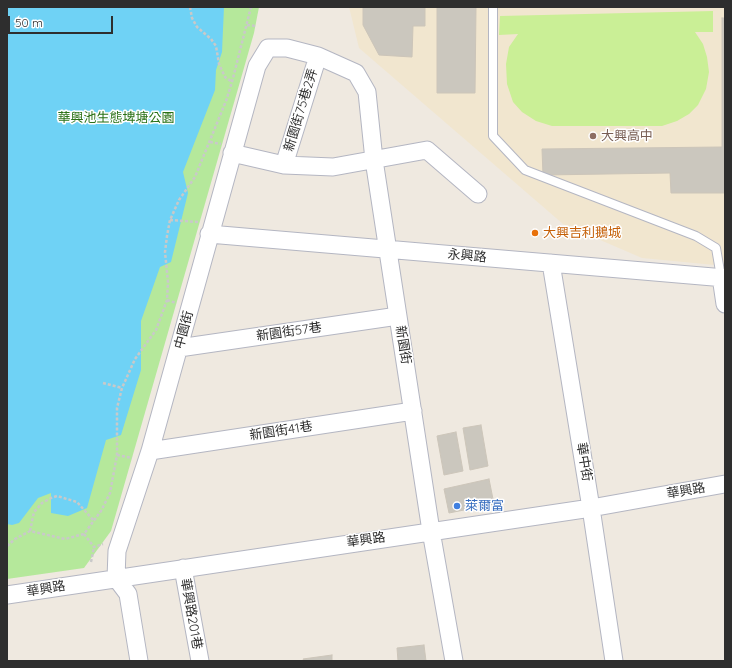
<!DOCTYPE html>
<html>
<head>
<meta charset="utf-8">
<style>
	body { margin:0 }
	#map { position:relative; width:732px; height:668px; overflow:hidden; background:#efe9e0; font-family:Quicksand,sans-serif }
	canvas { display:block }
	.frame { position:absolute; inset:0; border:8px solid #2e2e2e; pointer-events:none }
	.scale { position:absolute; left:8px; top:16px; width:105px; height:18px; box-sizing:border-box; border:2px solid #2e2e2e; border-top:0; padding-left:5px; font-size:12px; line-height:14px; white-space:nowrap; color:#2e2e2e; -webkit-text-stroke:3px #fff; paint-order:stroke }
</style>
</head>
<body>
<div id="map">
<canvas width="732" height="668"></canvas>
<div class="frame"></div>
<div class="scale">50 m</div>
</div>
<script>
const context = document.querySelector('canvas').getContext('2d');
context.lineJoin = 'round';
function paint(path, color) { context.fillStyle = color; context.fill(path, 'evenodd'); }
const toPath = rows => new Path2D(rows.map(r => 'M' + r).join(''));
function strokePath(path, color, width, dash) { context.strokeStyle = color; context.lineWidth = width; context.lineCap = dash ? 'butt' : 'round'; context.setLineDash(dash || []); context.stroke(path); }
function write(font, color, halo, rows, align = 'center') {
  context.font = font + ' Quicksand,"Noto Sans TC",sans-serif'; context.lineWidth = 3; context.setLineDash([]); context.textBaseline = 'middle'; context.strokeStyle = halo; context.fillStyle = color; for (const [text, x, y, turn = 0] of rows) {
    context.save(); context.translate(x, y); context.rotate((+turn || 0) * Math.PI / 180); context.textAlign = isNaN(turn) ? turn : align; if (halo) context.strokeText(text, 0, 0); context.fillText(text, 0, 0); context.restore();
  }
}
const education = toPath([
	[349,7,725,7,725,266,642,258,563,224,359,48]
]);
const green = toPath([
	[7,7,259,7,254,33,111,531,84,568,7,579]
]);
const pitch = toPath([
	[713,11,713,32,695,32,703,44,707,57,709,72,706,89,698,105,689,114,677,121,662,126,552,126,536,121,522,112,513,102,507,84,506,64,509,47,518,34,499,35,500,16]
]);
const water = toPath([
	[7,7,224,7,222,52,216,70,215,90,183,172,188,193,171,262,160,267,141,321,141,370,121,435,106,440,87,508,68,516,51,513,51,493,38,498,19,523,12,525,7,524]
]);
const building = toPath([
	[363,7,425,7,425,26,413,26,412,57,379,55,363,25,363,7],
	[437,7,476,7,475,93,437,93,437,7],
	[722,18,725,18,725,193,671,193,670,173,543,175,542,149,722,147,722,18],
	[481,425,488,466,470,470,463,428,481,425],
	[456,432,463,471,444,475,437,436,456,432],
	[489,479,494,504,449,513,444,489,489,479],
	[424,645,426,661,398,661,397,648,424,645],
	[332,655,332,661,304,661,303,659,332,655]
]);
const path = toPath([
	[190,7,192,18,197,27,211,39,216,46,219,64,225,77,232,82],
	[247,25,256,26],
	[210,142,221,144],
	[170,220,198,222],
	[167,300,176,303],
	[103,383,122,388],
	[117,455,132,458],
	[30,531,34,512,42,503,51,498,57,496,77,502,94,521],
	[84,534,94,547,103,544],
	[7,546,15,539,30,531,65,539,84,534,101,511,110,493,117,455,117,408,122,388,135,359,156,330,167,300,168,282,165,252,167,236,170,220,179,200,195,177,226,101,232,82,251,7],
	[91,562,94,547]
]);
const lane = toPath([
	[493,7,493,136,525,170,696,236,716,248,721,277]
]);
const street = toPath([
	[232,153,284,165,333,167,427,150,478,194],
	[284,165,318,56],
	[209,234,725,278],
	[551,263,591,508,614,661],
	[721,277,725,304],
	[179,348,398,316],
	[150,451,413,411],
	[183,568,200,661],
	[7,595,591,508,725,484],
	[139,661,128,594,116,578,117,551,150,451,257,66,268,48,287,48,318,56,356,73,367,92,374,160,431,531,454,661]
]);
const markers = [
	[593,136,4,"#8d6e63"],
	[535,233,4,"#e8710a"],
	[457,506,4,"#3f7fe0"]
];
const streetNames = [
	["新園街75巷2弄",301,110,-73],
	["永興路",467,256,5],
	["中園街",184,330,-75],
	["新園街57巷",289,332,-8],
	["新園街",403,345,81],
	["新園街41巷",281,431,-9],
	["華中街",584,462,81],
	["華興路",686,491,-10],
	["華興路",366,540,-8],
	["華興路",46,589,-9],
	["華興路201巷",191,614,80]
];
const parkNames = [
	["華興池生態埤塘公園",116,118]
];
const educationNames = [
	["大興高中",601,136]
];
const foodNames = [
	["大興吉利鵝城",543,233]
];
const shopNames = [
	["萊爾富",465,506]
];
paint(education, '#f1e6cf');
paint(green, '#b5e89b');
paint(pitch, '#caef96');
paint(water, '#6fd2f5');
paint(building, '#cbc7be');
strokePath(building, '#ccc5b9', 1);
strokePath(lane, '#b4b6c2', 10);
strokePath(street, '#b4b6c2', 19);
strokePath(path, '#c9c9c9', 2.5, [3, 2]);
strokePath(lane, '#fff', 8);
strokePath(street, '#fff', 17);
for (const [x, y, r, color] of markers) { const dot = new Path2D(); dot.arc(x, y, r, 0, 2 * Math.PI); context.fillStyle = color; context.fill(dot); strokePath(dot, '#fff', 1.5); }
write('13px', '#2e2e2e', '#fff', streetNames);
write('13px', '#2a7117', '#fff', parkNames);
write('13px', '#785e54', '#fff', educationNames, 'left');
write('13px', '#c56008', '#fff', foodNames, 'left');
write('13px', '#366cbe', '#fff', shopNames, 'left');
</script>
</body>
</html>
